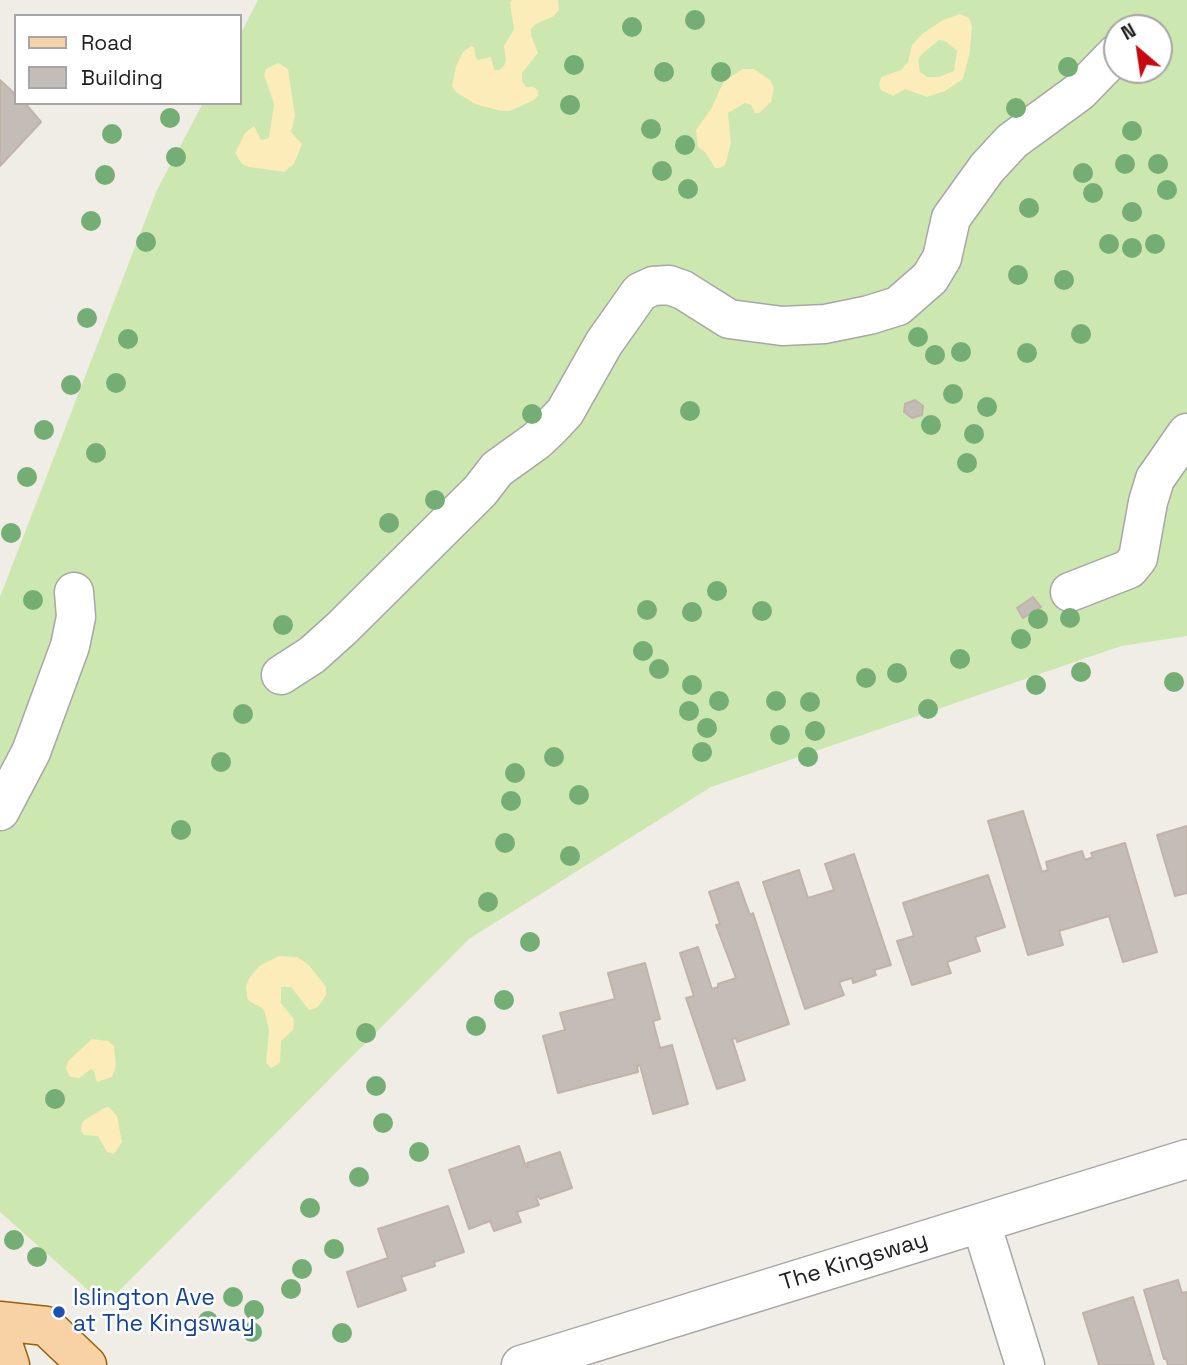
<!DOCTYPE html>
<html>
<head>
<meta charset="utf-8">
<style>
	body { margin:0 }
	#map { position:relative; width:1187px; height:1365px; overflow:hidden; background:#f0ede7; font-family:"Space Grotesk",sans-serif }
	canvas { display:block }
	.legend { position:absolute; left:14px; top:14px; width:228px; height:91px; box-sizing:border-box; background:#fff; border:2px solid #a6a6a6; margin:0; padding:9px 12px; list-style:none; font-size:21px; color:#202020 }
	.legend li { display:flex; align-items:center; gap:14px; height:35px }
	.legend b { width:35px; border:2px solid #a6a6a6 }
	.north { position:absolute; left:1103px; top:14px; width:70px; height:70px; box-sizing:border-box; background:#fff; border:2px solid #a6a6a6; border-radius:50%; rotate:331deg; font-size:19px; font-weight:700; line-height:28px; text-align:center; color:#202020 }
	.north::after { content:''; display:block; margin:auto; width:24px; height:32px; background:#c6090e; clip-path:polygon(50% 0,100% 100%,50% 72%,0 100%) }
</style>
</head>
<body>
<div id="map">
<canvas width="1187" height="1365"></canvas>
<ul class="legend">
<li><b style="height:9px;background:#f8d1a4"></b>Road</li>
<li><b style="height:19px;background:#c4bcb6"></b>Building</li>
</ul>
<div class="north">N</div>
</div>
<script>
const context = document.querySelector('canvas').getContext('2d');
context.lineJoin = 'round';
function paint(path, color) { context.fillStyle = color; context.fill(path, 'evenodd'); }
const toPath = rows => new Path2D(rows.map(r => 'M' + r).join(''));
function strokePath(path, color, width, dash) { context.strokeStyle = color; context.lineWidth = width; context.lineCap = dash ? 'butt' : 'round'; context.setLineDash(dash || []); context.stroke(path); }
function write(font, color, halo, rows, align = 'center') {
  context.font = font + ' "Space Grotesk",sans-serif'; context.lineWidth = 5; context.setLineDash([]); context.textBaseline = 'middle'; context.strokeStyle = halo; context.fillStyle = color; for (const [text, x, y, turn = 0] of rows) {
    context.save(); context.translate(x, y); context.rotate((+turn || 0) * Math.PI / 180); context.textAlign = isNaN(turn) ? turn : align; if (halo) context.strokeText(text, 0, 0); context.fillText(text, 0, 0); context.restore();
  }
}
const grass = toPath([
	[258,0,1187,0,1187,636,1121,646,711,787,469,939,105,1305,0,1212,0,597,157,190,203,103,240,103,240,35],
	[1117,28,1159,28,1159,70,1117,70]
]);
const sand = toPath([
	[512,0,558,0,559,10,554,16,536,24,531,29,531,35,538,53,522,73,522,81,526,87,534,87,538,91,538,96,534,100,510,111,501,111,475,104,456,92,452,86,456,66,463,52,471,46,474,47,476,58,478,60,491,57,494,70,499,70,504,66,506,60,504,46,514,29,510,3],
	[960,14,969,18,972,26,970,51,963,79,945,91,927,97,905,89,893,96,881,90,879,85,881,77,901,70,908,62,912,45,922,34,943,20],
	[939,40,945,41,957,51,954,71,939,77,927,77,920,72,918,60,922,54],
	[278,63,288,69,295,116,291,132,302,144,294,164,284,172,249,167,242,164,235,153,245,133,254,126,261,140,269,138,274,104,264,75,266,69],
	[743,69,754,69,770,80,774,88,771,102,759,113,755,113,751,105,745,103,728,113,731,143,725,165,720,168,715,168,705,152,698,147,696,130,711,109,724,81],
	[279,956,297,957,309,965,326,987,326,995,318,1007,309,1010,291,987,281,987,281,1003,293,1018,294,1024,293,1030,281,1041,280,1063,271,1068,266,1063,269,1030,265,1013,262,1008,249,1001,247,997,246,986,250,977,259,966],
	[92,1039,108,1041,114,1046,116,1066,112,1077,97,1082,94,1071,91,1069,79,1078,70,1077,66,1069,68,1061],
	[106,1107,110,1108,117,1116,122,1142,114,1154,107,1152,98,1136,84,1135,81,1131,82,1123,86,1119]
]);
const building = toPath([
	[0,80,16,95,16,103,25,103,41,122,0,166,0,80],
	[915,400,923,406,922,415,912,418,904,412,905,404,915,400],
	[1033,597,1041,607,1023,618,1017,608,1033,597],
	[1023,811,1042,872,1048,870,1046,862,1082,851,1085,860,1093,857,1091,853,1125,843,1157,952,1123,962,1109,916,1059,931,1063,945,1028,955,988,821,1023,811],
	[1187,826,1187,893,1175,896,1157,835,1187,826],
	[854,854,891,965,874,970,876,975,853,983,852,978,839,982,844,995,805,1009,763,882,799,870,808,898,834,890,825,864,854,854],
	[988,875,1005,927,975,937,980,951,947,962,951,973,912,985,897,941,914,936,903,903,988,875],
	[738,882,750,915,753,913,789,1024,737,1042,736,1038,732,1039,745,1080,717,1089,686,998,694,996,680,953,698,947,712,989,718,987,718,984,736,978,716,925,720,924,709,892,738,882],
	[645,963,660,1019,653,1021,660,1048,672,1045,688,1104,653,1114,640,1065,637,1066,638,1072,558,1093,543,1036,565,1030,560,1013,615,999,608,973,645,963],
	[519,1146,526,1167,528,1167,527,1163,560,1152,572,1188,540,1199,538,1196,536,1197,539,1205,517,1212,521,1222,494,1231,490,1221,469,1229,449,1170,519,1146],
	[448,1206,464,1252,434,1262,435,1266,401,1277,406,1290,358,1307,347,1272,388,1258,378,1229,448,1206],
	[1178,1280,1182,1293,1187,1292,1187,1365,1168,1365,1166,1358,1164,1359,1144,1290,1178,1280],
	[1133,1297,1154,1365,1099,1365,1083,1313,1133,1297]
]);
const minor = toPath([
	[1070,592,1129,569,1138,558,1148,502,1155,479,1187,433],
	[281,675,312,655,342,628,480,491,497,469,536,441,550,428,565,412,604,343,640,292,653,286,669,285,683,290,729,319,782,326,825,324,869,315,898,306,930,278,942,258,951,218,987,168,1012,141,1079,92,1117,53],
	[0,811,31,752,70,646,76,617,74,592],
	[981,1223,1025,1365],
	[521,1365,1187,1159]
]);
const major = toPath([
	[0,1321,46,1326,87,1365],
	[0,1335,10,1365]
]);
const trees = [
	[695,20],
	[632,27],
	[574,65],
	[1068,67],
	[664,72],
	[721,72],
	[570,105],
	[1016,108],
	[170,118],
	[651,129],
	[1132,131],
	[112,134],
	[685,145],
	[176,157],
	[1125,164],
	[1158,164],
	[662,171],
	[1083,173],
	[105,175],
	[688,189],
	[1167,190],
	[1093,193],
	[1029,208],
	[1132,212],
	[91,221],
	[146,242],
	[1109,244],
	[1155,244],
	[1132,248],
	[1018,275],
	[1064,280],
	[87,318],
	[1081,334],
	[918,337],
	[128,339],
	[961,352],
	[1027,353],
	[935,355],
	[116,383],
	[71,385],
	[953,394],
	[987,407],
	[690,411],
	[532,414],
	[931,425],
	[44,430],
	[974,434],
	[96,453],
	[967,463],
	[27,477],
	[435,500],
	[389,523],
	[11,533],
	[717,591],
	[33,600],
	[647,610],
	[762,611],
	[692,612],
	[1070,618],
	[1038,619],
	[283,625],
	[1021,639],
	[643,651],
	[960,659],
	[659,669],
	[1081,672],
	[897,673],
	[866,678],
	[1174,682],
	[692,685],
	[1036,685],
	[719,701],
	[776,701],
	[810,702],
	[928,709],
	[689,711],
	[243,714],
	[707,728],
	[815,731],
	[780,735],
	[702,752],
	[554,757],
	[808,757],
	[221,762],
	[515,773],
	[579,795],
	[511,801],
	[181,830],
	[505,843],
	[570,856],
	[488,902],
	[530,942],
	[504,1000],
	[476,1026],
	[366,1033],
	[376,1086],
	[55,1099],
	[383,1123],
	[419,1152],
	[359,1177],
	[310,1208],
	[14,1240],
	[334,1249],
	[37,1257],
	[302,1269],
	[291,1289],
	[233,1297],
	[254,1310],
	[208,1321],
	[252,1332],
	[342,1333]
];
const markers = [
	[59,1312,7,"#1a4fb4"]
];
const streetNames = [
	["The Kingsway",854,1262,-17]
];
const transitNames = [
	["Islington Ave",73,1299],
	["at The Kingsway",73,1325]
];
paint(grass, '#cce7af');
paint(sand, '#fcecb9');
paint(building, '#c4bcb6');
strokePath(building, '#c1b3aa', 2);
strokePath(minor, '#a7a7a7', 41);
strokePath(major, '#956207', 41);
strokePath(minor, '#fff', 38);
strokePath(major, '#f8d1a4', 38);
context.fillStyle = '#75ae75';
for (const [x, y] of trees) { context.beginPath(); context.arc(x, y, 10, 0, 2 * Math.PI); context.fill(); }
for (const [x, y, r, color] of markers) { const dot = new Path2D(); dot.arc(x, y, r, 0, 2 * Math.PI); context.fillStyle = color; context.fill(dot); strokePath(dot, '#fff', 2.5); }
write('23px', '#202020', '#fff', streetNames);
write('23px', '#164399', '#fff', transitNames, 'left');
</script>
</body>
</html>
